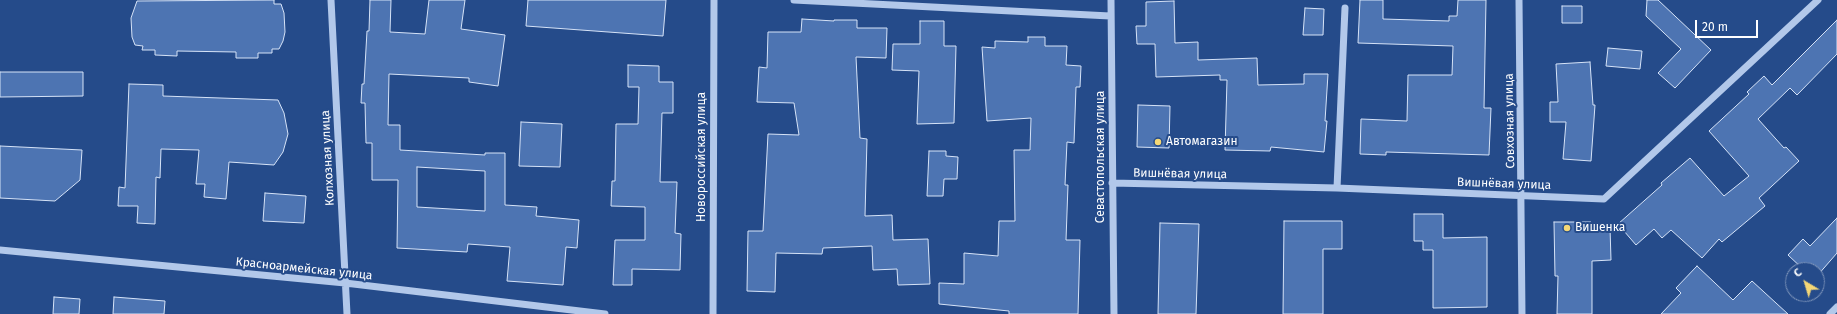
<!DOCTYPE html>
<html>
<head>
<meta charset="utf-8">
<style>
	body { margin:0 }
	#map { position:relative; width:1837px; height:314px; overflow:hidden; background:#254b8a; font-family:"Fira Sans",sans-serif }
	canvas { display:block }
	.north { position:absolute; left:1785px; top:262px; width:40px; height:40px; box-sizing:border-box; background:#254b8a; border:1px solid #7c93b9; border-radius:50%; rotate:322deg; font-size:11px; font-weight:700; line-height:16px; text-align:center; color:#fff }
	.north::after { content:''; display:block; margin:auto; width:14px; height:18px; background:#f4d776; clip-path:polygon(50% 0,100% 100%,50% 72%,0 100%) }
	.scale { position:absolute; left:1695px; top:20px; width:63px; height:18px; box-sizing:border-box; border:2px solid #fff; border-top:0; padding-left:5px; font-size:12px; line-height:14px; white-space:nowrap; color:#fff; -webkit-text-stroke:3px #254b8a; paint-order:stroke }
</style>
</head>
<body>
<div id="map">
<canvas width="1837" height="314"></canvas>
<div class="north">С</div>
<div class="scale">20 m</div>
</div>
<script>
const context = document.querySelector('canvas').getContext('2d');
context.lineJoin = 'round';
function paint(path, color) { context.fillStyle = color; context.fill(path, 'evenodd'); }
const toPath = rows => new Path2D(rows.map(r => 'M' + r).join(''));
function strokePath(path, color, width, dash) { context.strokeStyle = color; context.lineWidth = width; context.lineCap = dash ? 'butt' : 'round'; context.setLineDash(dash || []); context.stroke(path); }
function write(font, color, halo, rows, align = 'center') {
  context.font = font + ' "Fira Sans",sans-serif'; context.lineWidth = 4; context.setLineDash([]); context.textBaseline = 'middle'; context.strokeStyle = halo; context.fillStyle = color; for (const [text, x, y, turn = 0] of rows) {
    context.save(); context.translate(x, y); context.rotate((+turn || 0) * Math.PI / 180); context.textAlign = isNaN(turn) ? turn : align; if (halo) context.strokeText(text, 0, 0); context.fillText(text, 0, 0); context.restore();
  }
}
const building = toPath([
	[274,0,274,4,281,4,284,13,285,32,283,41,279,49,272,49,272,53,258,53,258,58,236,58,236,52,177,51,177,56,155,55,155,50,142,50,143,46,135,45,132,37,131,18,137,1,274,0],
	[370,0,391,0,390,32,425,34,429,0,465,0,461,29,505,35,498,86,469,82,469,78,389,74,388,125,400,125,400,150,485,155,485,153,505,153,505,205,537,207,536,216,579,220,577,248,566,247,563,285,507,281,510,247,468,244,467,252,397,248,398,180,372,180,372,143,366,143,365,103,361,103,362,84,364,84,367,31,369,31,370,0],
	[417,167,485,171,485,211,417,207,417,167],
	[528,0,666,0,663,36,526,26,528,0],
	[1360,0,1383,0,1383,19,1449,21,1449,16,1457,16,1458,0,1486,0,1484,108,1491,108,1489,155,1386,152,1386,155,1360,154,1361,119,1407,121,1408,75,1452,75,1453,46,1358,43,1360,0],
	[1647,0,1658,0,1711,50,1675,88,1658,73,1681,49,1646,16,1647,0],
	[1174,1,1175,43,1198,42,1198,60,1257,58,1258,85,1304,84,1304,74,1328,74,1325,121,1327,121,1324,152,1271,147,1270,151,1225,150,1227,80,1220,80,1220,75,1156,77,1155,44,1137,44,1136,26,1146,26,1146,2,1174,1],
	[1562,6,1582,6,1582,23,1562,23,1562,6],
	[1305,8,1324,9,1323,35,1303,35,1305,8],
	[802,19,834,21,834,20,857,20,857,28,887,28,886,58,856,57,860,138,867,139,865,216,892,215,893,240,928,239,930,284,898,285,897,269,873,270,872,246,823,248,822,254,776,253,775,292,747,291,748,231,763,231,768,134,799,135,794,103,757,102,759,67,767,68,768,32,801,32,802,19],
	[1837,20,1837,54,1797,95,1790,88,1758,119,1784,148,1786,147,1799,161,1759,198,1765,206,1722,242,1719,239,1702,258,1671,230,1662,238,1654,229,1636,245,1618,224,1662,185,1661,183,1690,158,1724,196,1749,176,1709,131,1749,94,1747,92,1764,76,1772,85,1837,20],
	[920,21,944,21,944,46,956,46,954,123,917,124,919,71,892,70,893,44,920,44,920,21],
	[1028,37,1045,37,1045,46,1067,46,1066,65,1081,66,1080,87,1076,87,1074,143,1067,142,1065,185,1068,185,1066,240,1080,240,1078,314,1009,314,1009,311,939,304,939,283,964,284,964,253,998,256,999,221,1015,221,1014,150,1030,150,1031,118,987,121,982,47,995,48,995,41,1028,42,1028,37],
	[1608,48,1642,51,1640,69,1606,66,1608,48],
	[1590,62,1593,105,1595,105,1591,161,1563,159,1566,122,1550,122,1550,102,1558,102,1556,64,1590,62],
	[628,65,659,66,659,82,673,82,673,113,662,113,660,182,677,182,675,233,681,234,680,270,632,269,632,285,613,285,615,240,645,240,645,207,611,206,612,181,615,181,616,124,638,124,639,87,628,87,628,65],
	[0,72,83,72,83,96,0,97,0,72],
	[129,84,163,85,163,96,278,100,284,113,288,134,283,152,274,165,229,162,226,199,204,197,205,184,196,184,199,150,161,149,160,178,156,177,155,224,137,223,138,206,118,206,119,187,125,188,129,84],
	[1138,105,1170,106,1169,148,1137,147,1138,105],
	[521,122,562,124,560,167,519,166,521,122],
	[0,146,82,150,80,180,55,201,0,198,0,146],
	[929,151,946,151,946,156,958,157,957,179,944,179,943,196,927,196,929,151],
	[265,193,306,196,304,223,263,221,265,193],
	[1414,214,1443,214,1443,238,1487,237,1487,307,1433,308,1433,250,1423,250,1423,241,1414,241,1414,214],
	[1837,218,1837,253,1817,276,1817,270,1804,270,1788,255,1803,239,1810,246,1837,218],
	[1284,221,1342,221,1342,249,1323,249,1323,314,1283,314,1284,221],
	[1554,222,1591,222,1591,228,1610,228,1611,260,1592,261,1592,314,1557,314,1558,276,1555,276,1554,222],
	[1160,223,1199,224,1196,314,1158,314,1160,223],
	[1697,266,1733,300,1752,281,1788,314,1661,314,1681,293,1676,288,1697,266],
	[54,297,80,299,79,314,53,314,54,297],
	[114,297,165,301,164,314,113,314,114,297]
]);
const minor = toPath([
	[331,0,347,314],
	[794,0,1110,16],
	[1111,0,1114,314],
	[1519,0,1522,314],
	[1112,183,1337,188,1604,199,1818,0],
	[1337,188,1345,8],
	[0,250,345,283,605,314],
	[713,314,714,0],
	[1830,314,1837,307]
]);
const markers = [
	[1158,142,4,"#f4d776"],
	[1567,228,4,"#f4d776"]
];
const streetNames = [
	["Совхозная улица",1510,121,-91],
	["Новороссийская улица",702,157,-90],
	["Севастопольская улица",1101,157,-90],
	["Колхозная улица",328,158,-93],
	["Вишнёвая улица",1180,174,1],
	["Вишнёвая улица",1504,184,2],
	["Красноармейская улица",304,269,6]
];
const poiNames = [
	["Автомагазин",1166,142],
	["Вишенка",1575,228]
];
paint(building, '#4d74b2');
strokePath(building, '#d6e3f7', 1);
strokePath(minor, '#b2c8ea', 7);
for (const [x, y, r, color] of markers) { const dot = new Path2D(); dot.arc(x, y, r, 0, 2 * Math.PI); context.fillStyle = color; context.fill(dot); strokePath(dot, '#254b8a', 1.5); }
write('12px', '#fff', '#254b8a', streetNames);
write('12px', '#fff', '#254b8a', poiNames, 'left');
</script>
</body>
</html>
